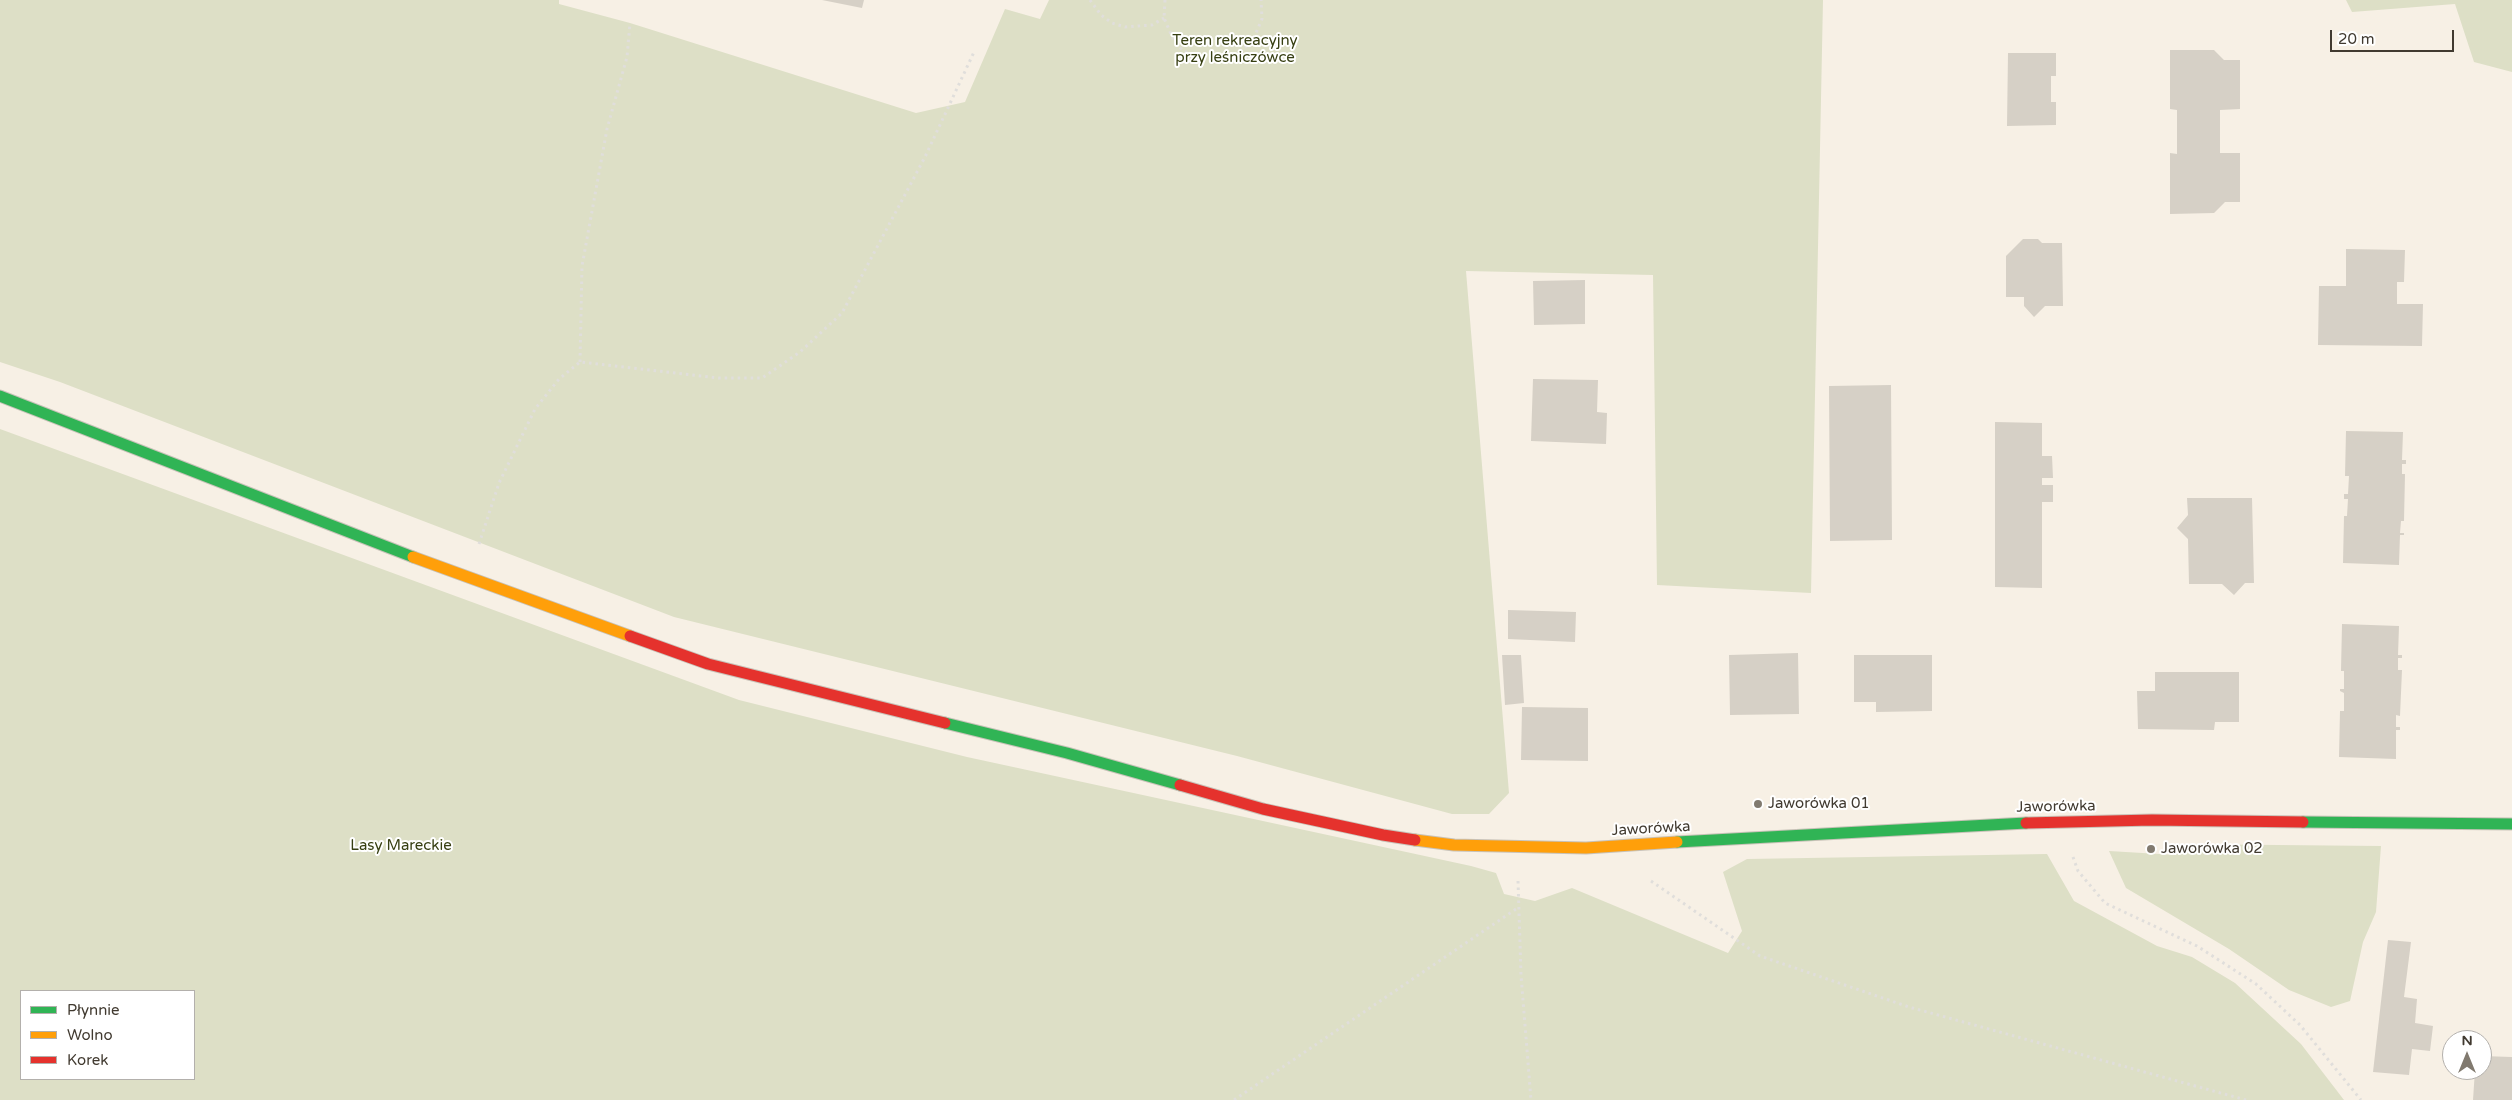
<!DOCTYPE html>
<html>
<head>
<meta charset="utf-8">
<style>
	body { margin:0 }
	#map { position:relative; width:2512px; height:1100px; overflow:hidden; background:#f7f0e5; font-family:"Varela Round",sans-serif }
	canvas { display:block }
	.legend { position:absolute; left:20px; top:990px; width:175px; height:90px; box-sizing:border-box; background:#fff; border:1px solid #b3b0ac; margin:0; padding:6px 9px; list-style:none; font-size:15px; color:#413a30 }
	.legend li { display:flex; align-items:center; gap:10px; height:25px }
	.legend b { width:25px; border:1px solid #b3b0ac }
	.north { position:absolute; left:2442px; top:1030px; width:50px; height:50px; box-sizing:border-box; background:#fff; border:1px solid #b3b0ac; border-radius:50%; rotate:0deg; font-size:14px; font-weight:700; line-height:20px; text-align:center; color:#413a30 }
	.north::after { content:''; display:block; margin:auto; width:18px; height:22px; background:#817a6f; clip-path:polygon(50% 0,100% 100%,50% 72%,0 100%) }
	.scale { position:absolute; left:2330px; top:30px; width:124px; height:22px; box-sizing:border-box; border:2px solid #413a30; border-top:0; padding-left:6px; font-size:15px; line-height:18px; white-space:nowrap; color:#413a30; -webkit-text-stroke:4px #fff; paint-order:stroke }
</style>
</head>
<body>
<div id="map">
<canvas width="2512" height="1100"></canvas>
<ul class="legend">
<li><b style="height:6px;background:#30b455"></b>Płynnie</li>
<li><b style="height:6px;background:#ff9f0a"></b>Wolno</li>
<li><b style="height:6px;background:#e5322d"></b>Korek</li>
</ul>
<div class="north">N</div>
<div class="scale">20 m</div>
</div>
<script>
const context = document.querySelector('canvas').getContext('2d');
context.lineJoin = 'round';
function paint(path, color) { context.fillStyle = color; context.fill(path, 'evenodd'); }
const toPath = rows => new Path2D(rows.map(r => 'M' + r).join(''));
function strokePath(path, color, width, dash) { context.strokeStyle = color; context.lineWidth = width; context.lineCap = dash ? 'butt' : 'round'; context.setLineDash(dash || []); context.stroke(path); }
function write(font, color, halo, rows, align = 'center') {
  context.font = font + ' "Varela Round",sans-serif'; context.lineWidth = 4; context.setLineDash([]); context.textBaseline = 'middle'; context.strokeStyle = halo; context.fillStyle = color; for (const [text, x, y, turn = 0] of rows) {
    context.save(); context.translate(x, y); context.rotate((+turn || 0) * Math.PI / 180); context.textAlign = isNaN(turn) ? turn : align; if (halo) context.strokeText(text, 0, 0); context.fillText(text, 0, 0); context.restore();
  }
}
const green = toPath([
	[0,0,559,0,559,4,630,23,916,113,965,102,1005,9,1040,19,1049,0,1823,0,1811,593,1657,585,1653,275,1466,271,1509,793,1489,814,1452,814,1237,756,674,617,60,382,0,362],
	[2346,0,2512,0,2512,72,2474,62,2455,4,2352,12],
	[0,429,739,700,967,757,1471,866,1496,873,1504,894,1535,901,1572,888,1728,953,1742,931,1723,872,1747,859,2047,854,2074,901,2157,946,2192,957,2235,983,2301,1044,2344,1100,0,1100],
	[21,991,194,991,194,1079,21,1079],
	[2175,844,2381,846,2376,912,2363,942,2350,1001,2331,1007,2289,990,2229,949,2126,888,2109,851,2176,855]
]);
const building = toPath([
	[822,0,864,0,862,8],
	[2170,50,2214,50,2224,60,2240,60,2240,109,2220,110,2220,153,2240,153,2240,202,2225,202,2214,213,2170,214,2170,153,2177,154,2177,110,2170,109],
	[2008,53,2056,53,2056,76,2051,76,2051,102,2056,102,2056,125,2007,126],
	[2023,239,2038,239,2042,243,2062,243,2063,306,2045,306,2034,317,2024,306,2024,297,2006,297,2006,256],
	[2346,249,2405,250,2404,282,2397,282,2397,304,2423,304,2422,346,2318,345,2319,286,2346,286],
	[1585,280,1585,324,1534,325,1533,281],
	[1533,379,1598,380,1597,412,1607,413,1606,444,1531,441],
	[1891,385,1892,540,1830,541,1829,386],
	[1995,422,2042,423,2042,456,2052,456,2053,478,2042,478,2042,485,2053,485,2053,502,2042,502,2042,588,1995,587],
	[2346,431,2403,432,2402,460,2406,460,2406,464,2402,464,2402,474,2405,474,2404,521,2401,521,2400,533,2404,533,2404,535,2400,535,2399,565,2343,563,2344,516,2347,516,2348,499,2344,499,2344,494,2348,494,2349,476,2345,476],
	[2187,498,2252,498,2254,583,2245,583,2234,595,2222,584,2189,584,2188,539,2177,528,2188,515],
	[1508,610,1576,612,1575,642,1508,639],
	[2342,624,2399,626,2398,655,2402,655,2402,658,2398,658,2398,670,2402,670,2400,716,2396,715,2396,727,2400,727,2400,730,2396,730,2396,759,2339,757,2340,711,2344,711,2344,693,2340,691,2340,689,2344,689,2344,671,2341,671],
	[1798,653,1799,714,1730,715,1729,655],
	[1502,655,1521,655,1524,703,1505,705],
	[1854,655,1932,655,1932,711,1876,712,1876,702,1854,702],
	[2155,672,2239,672,2239,722,2215,722,2214,730,2138,729,2137,691,2155,691],
	[1522,707,1588,708,1588,761,1521,760],
	[2388,940,2411,942,2404,997,2417,999,2415,1023,2433,1026,2430,1051,2412,1049,2409,1075,2373,1072],
	[2482,1056,2512,1057,2512,1100,2473,1100,2475,1070,2482,1070]
]);
const path = toPath([
	[1090,0,1101,15,1112,23,1125,27,1152,25,1164,18],
	[1165,0,1164,18,1174,41,1183,51,1206,60,1232,57,1252,42,1262,19,1261,0],
	[580,362,582,266,607,129,627,57,630,23],
	[479,544,499,483,535,409,559,379,580,362,719,378,762,378,800,352,842,313,925,157,974,52],
	[2073,857,2078,871,2105,903,2197,946,2256,984,2300,1025,2361,1100],
	[1518,881,1521,975,1531,1100],
	[1651,881,1760,956,1909,1007,2246,1100],
	[1234,1100,1519,907]
]);
const fast = toPath([
	[0,396,413,557],
	[945,723,1067,753,1180,785],
	[2303,822,2512,824],
	[1677,842,2026,823]
]);
const slow = toPath([
	[413,557,630,636],
	[1415,840,1454,845,1586,848,1677,842]
]);
const jam = toPath([
	[630,636,708,664,945,723],
	[1180,785,1263,809,1383,835,1415,840],
	[2026,823,2152,820,2303,822]
]);
const markers = [
	[1758,804,5,"#817a6f"],
	[2151,849,5,"#817a6f"]
];
const parkNames = [
	["Teren rekreacyjny",1235,41],
	["przy leśniczówce",1235,58],
	["Lasy Mareckie",401,846]
];
const poiNames = [
	["Jaworówka 01",1768,804],
	["Jaworówka 02",2161,849]
];
const streetNames = [
	["Jaworówka",2056,807,-1],
	["Jaworówka",1651,829,-3]
];
paint(green, '#dddfc6');
paint(building, '#d6d0c6');
strokePath(fast, '#c8c2b8', 13);
strokePath(slow, '#c8c2b8', 13);
strokePath(jam, '#c8c2b8', 13);
strokePath(path, '#e0dedb', 3, [2.5, 4]);
strokePath(fast, '#30b455', 11);
strokePath(slow, '#ff9f0a', 11);
strokePath(jam, '#e5322d', 11);
for (const [x, y, r, color] of markers) { const dot = new Path2D(); dot.arc(x, y, r, 0, 2 * Math.PI); context.fillStyle = color; context.fill(dot); strokePath(dot, '#fff', 2); }
write('15px', '#373f12', '#fff', parkNames);
write('15px', '#413a30', '#fff', poiNames, 'left');
write('15px', '#413a30', '#fff', streetNames);
</script>
</body>
</html>
